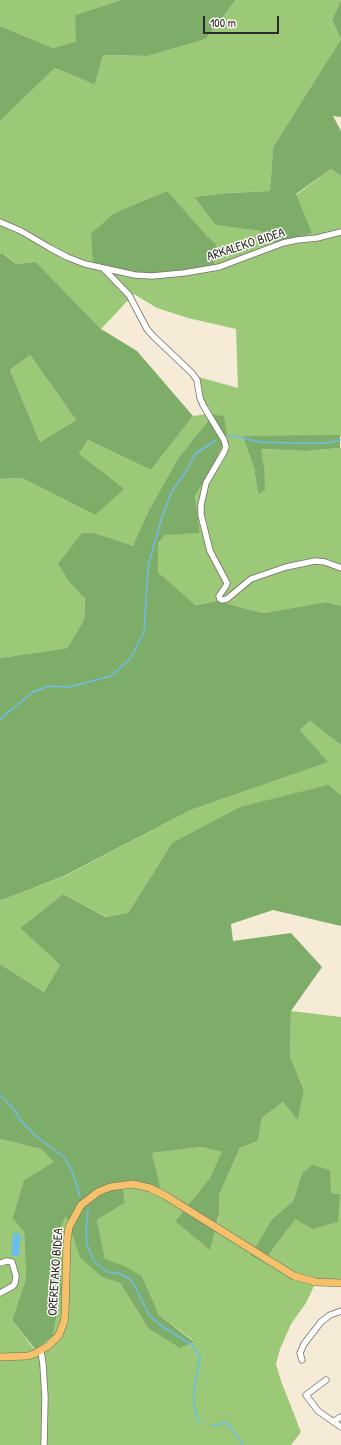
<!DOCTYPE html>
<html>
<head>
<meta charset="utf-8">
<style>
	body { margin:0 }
	#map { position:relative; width:341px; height:1445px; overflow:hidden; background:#f5ebd7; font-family:"Patrick Hand",sans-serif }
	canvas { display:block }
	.scale { position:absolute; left:203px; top:16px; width:76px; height:18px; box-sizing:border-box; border:2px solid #2b2b2b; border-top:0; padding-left:5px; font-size:12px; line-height:14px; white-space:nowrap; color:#2b2b2b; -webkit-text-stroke:3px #fdfcf7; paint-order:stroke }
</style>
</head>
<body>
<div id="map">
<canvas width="341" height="1445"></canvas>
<div class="scale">100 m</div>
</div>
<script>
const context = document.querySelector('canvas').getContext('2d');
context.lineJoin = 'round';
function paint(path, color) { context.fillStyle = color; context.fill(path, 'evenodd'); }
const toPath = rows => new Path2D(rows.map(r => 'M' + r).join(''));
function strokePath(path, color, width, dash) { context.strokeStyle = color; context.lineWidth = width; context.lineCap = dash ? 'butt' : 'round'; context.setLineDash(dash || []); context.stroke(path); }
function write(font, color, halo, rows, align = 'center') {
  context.font = font + ' "Patrick Hand",sans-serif'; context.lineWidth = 3; context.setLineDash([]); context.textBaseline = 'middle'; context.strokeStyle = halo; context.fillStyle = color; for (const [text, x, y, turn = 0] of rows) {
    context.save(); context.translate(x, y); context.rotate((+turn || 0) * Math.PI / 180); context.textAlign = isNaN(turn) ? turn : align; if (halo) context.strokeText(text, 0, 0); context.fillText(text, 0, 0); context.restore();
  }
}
const green = toPath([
	[0,0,121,0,75,15,77,42,53,48,0,26],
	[236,0,341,0,332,20,341,39,273,147,270,191,227,193,194,197,215,225,260,231,276,243,296,195,331,169,341,176,341,436,244,436,254,468,258,494,264,467,260,449,306,451,341,448,341,606,327,602,263,613,217,601,194,605,158,572,158,543,165,534,200,533,195,496,212,469,227,435,208,414,208,421,178,458,148,512,133,547,94,533,71,584,85,599,84,620,67,648,0,658,0,479,22,478,95,515,79,454,88,440,151,470,193,416,207,414,195,376,238,388,236,329,188,318,157,308,134,294,101,329,36,262,16,264,5,254,0,254,0,121,55,68,95,85,103,55,148,56,206,39],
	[206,235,216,244,129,275],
	[30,355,76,420,40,442,10,370],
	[310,721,341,745,341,795,328,786,172,843,128,913,107,917,63,894,20,928,60,965,44,992,0,964,0,900,5,899,65,876,191,810,327,762,300,730],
	[291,1011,341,1017,341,1283,315,1284,306,1303,291,1324,280,1349,276,1364,281,1381,301,1432,291,1445,0,1445,0,1139,41,1149,55,1162,24,1180,24,1232,26,1278,12,1320,34,1349,53,1336,62,1288,58,1233,66,1215,102,1277,120,1283,148,1328,194,1341,159,1315,142,1276,105,1260,97,1220,125,1203,122,1181,152,1153,201,1147,223,1152,210,1178,175,1221,216,1231,219,1214,219,1195,240,1148,258,1141,262,1118,283,1102,298,1119,304,1090,290,1056],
	[302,1173,330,1193,340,1194,296,1219,263,1262,252,1255,272,1219,293,1201]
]);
const forest = toPath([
	[121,0,236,0,206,39,148,56,103,55,95,85,55,68,0,121,0,26,53,48,76,42,75,15],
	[341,0,341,117,333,116,341,131,341,176,331,169,296,194,312,233,276,243,260,231,215,225,194,197,227,193,270,191,273,147,341,39,332,20],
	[167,191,206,235,216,244,214,265,182,270,129,275,93,262,91,234,113,214],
	[0,254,4,254,16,264,36,262,101,329,137,351,193,416,151,470,88,440,79,454,124,489,95,515,22,478,0,479],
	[30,355,76,420,40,442,10,370],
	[207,414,224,416,227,435,212,469,195,496,200,533,165,535,158,543,158,572,195,605,217,601,263,613,327,602,341,606,341,745,310,721,300,730,328,762,191,810,64,876,5,899,0,900,0,658,67,648,84,620,85,599,71,584,58,564,82,533,94,533,133,546,148,512,178,458,208,421],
	[340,435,340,448,306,451,261,449,264,467,265,490,258,494,254,468,243,436],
	[328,785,341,795,341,926,273,910,231,924,233,941,291,933,322,967,291,1011,290,1056,304,1090,298,1120,283,1102,262,1118,258,1141,240,1148,219,1195,219,1214,210,1250,175,1221,210,1178,222,1152,201,1147,152,1153,160,1188,122,1181,125,1203,97,1220,105,1259,124,1266,142,1276,159,1315,194,1342,180,1348,148,1328,120,1283,102,1277,80,1257,66,1216,58,1233,62,1288,53,1336,35,1349,12,1320,26,1278,24,1232,13,1218,24,1180,54,1162,41,1149,0,1139,0,964,44,992,60,965,20,928,63,894,106,917,128,913,172,843,240,807],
	[313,1165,330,1170,331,1193,340,1194,338,1222,312,1229,296,1219,263,1262,251,1255,272,1219,293,1201,302,1173]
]);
const water = toPath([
	[13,1233,21,1234,19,1256,11,1256]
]);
const stream = toPath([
	[228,436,233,436,261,442,290,443,327,443,341,440],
	[0,719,33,692,49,686,69,687,111,676,130,659,144,632,148,566,162,517,172,491,186,471,195,454,215,441],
	[0,1095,13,1108,21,1121,37,1137,64,1157,73,1173,80,1196],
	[88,1210,86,1231,87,1244,94,1261,107,1272,121,1274,132,1281,149,1315,160,1325,192,1345,200,1356,194,1390,194,1404,197,1419,201,1422],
	[211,1426,225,1423,229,1425,243,1445]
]);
const minor = toPath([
	[0,222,21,231,50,248,67,257,85,264,135,275,152,276,184,273,219,267,283,243,297,240,317,238,341,232],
	[103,268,129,295,147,329,153,336,192,373,197,380,200,398,203,405,224,440,226,447,224,452,206,483,201,505,201,515,210,551,227,583,226,586,219,596,220,599,222,600,227,599,251,579,286,567,315,561,325,562,341,568],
	[0,1263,7,1261,12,1262,16,1276,15,1283,13,1286,0,1293],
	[41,1351,43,1365,45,1397,44,1445],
	[302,1360,300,1353,304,1344,321,1322,330,1315,341,1311],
	[326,1380,306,1395,318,1411,341,1427],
	[334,1421,341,1417]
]);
const major = toPath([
	[0,1357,28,1356,34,1354,48,1346,59,1335,64,1322,65,1314,67,1241,69,1227,81,1205,98,1192,110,1187,133,1184,150,1188,166,1196,294,1276,316,1282,341,1283]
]);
const streetNames = [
	["ARKALEKO BIDEA",246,245,-18],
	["ORERETAKO BIDEA",56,1272,-86]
];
paint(green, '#9cc977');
paint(forest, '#7dad68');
paint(water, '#6ebce8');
strokePath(stream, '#6ebce8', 1.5);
strokePath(minor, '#726e67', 7);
strokePath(major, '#726e67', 8);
strokePath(minor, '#fff', 5.5);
strokePath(major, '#f5c16b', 7);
write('13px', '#2b2b2b', '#fdfcf7', streetNames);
</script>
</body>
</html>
